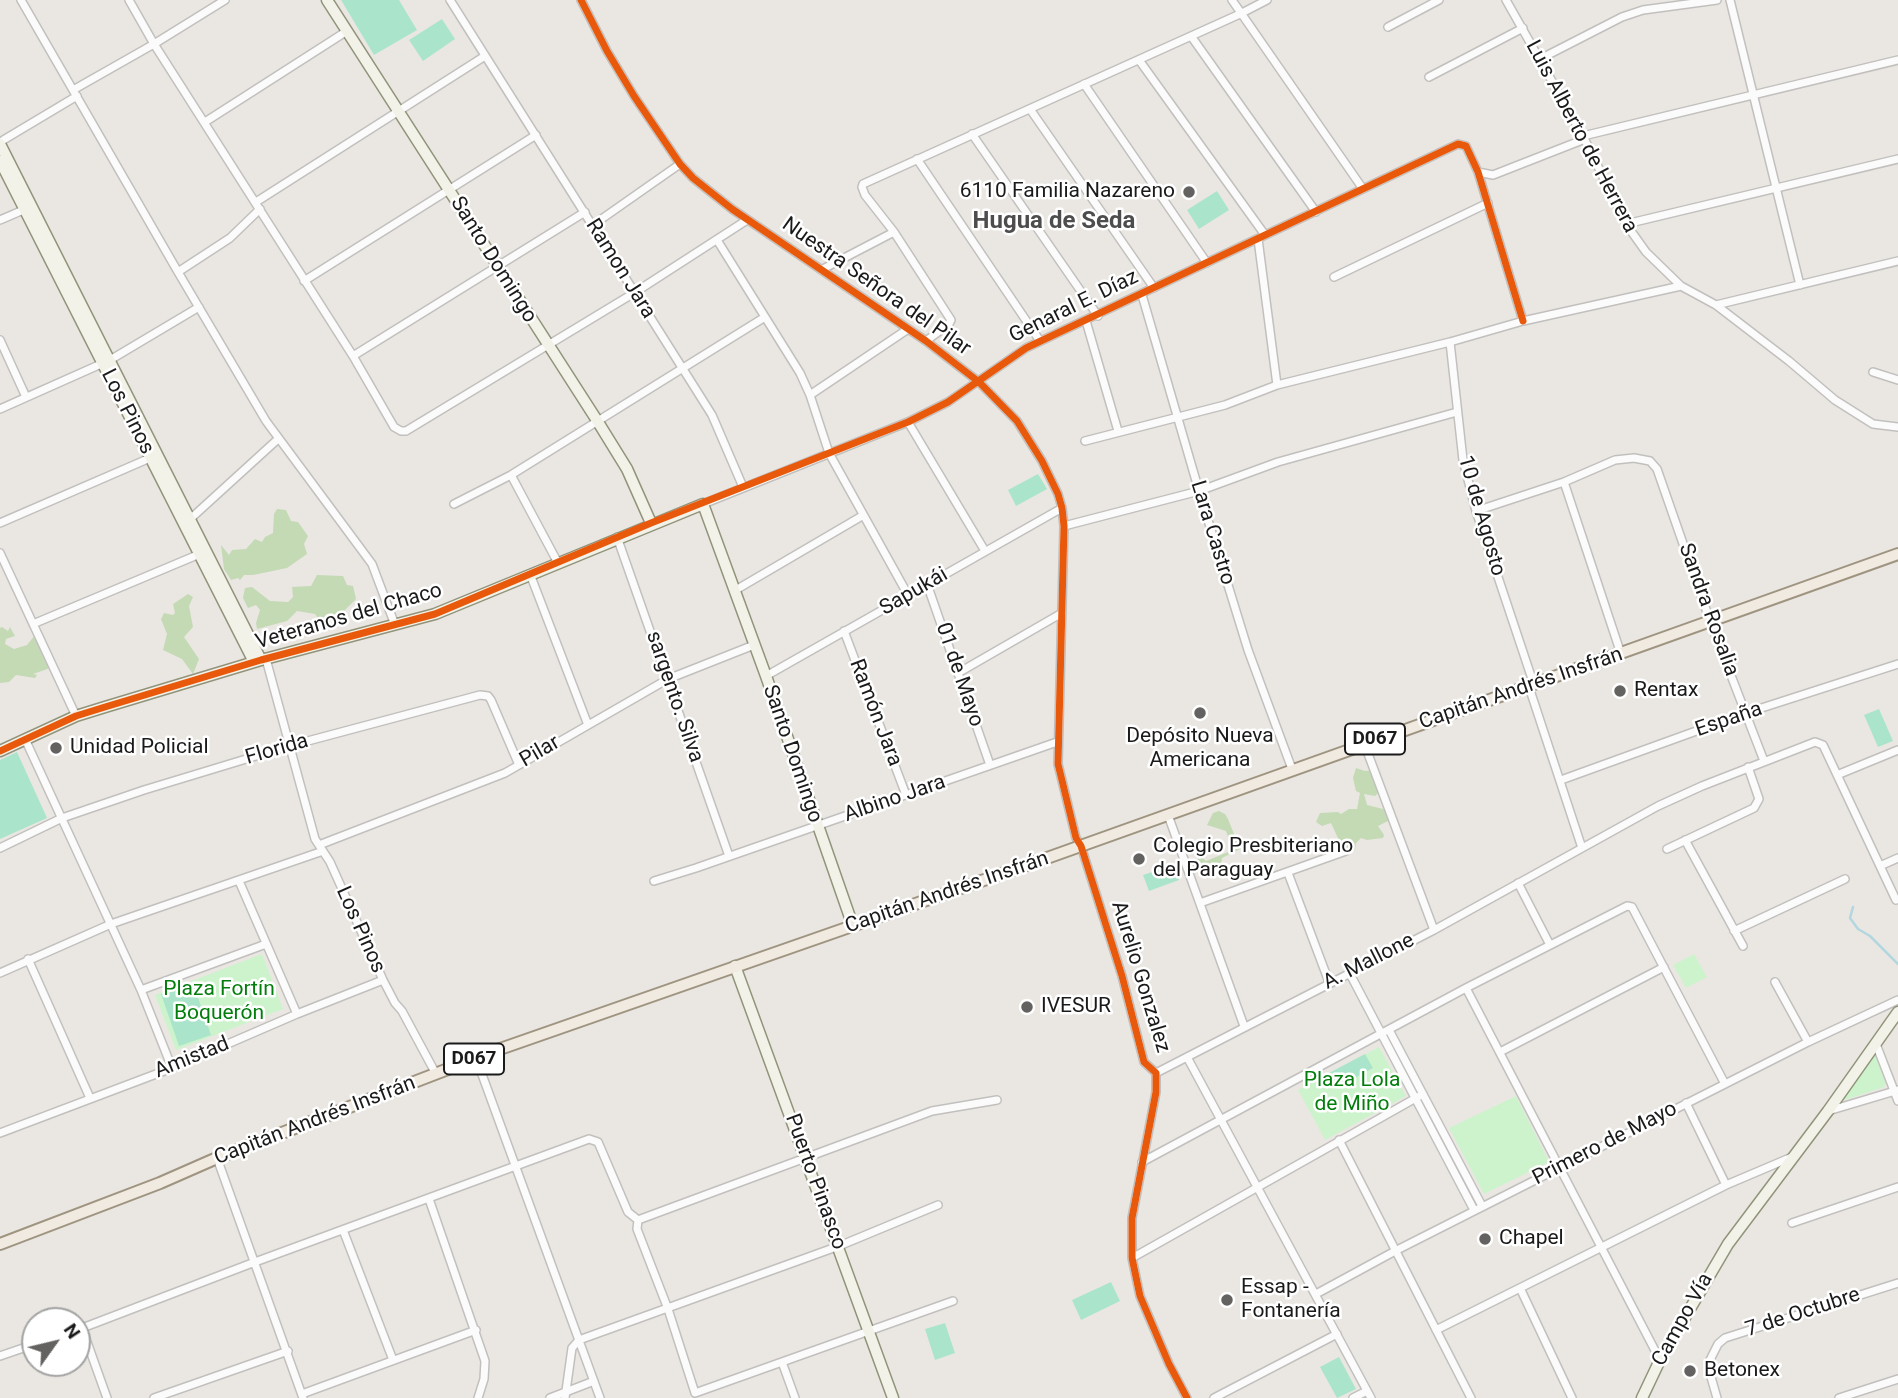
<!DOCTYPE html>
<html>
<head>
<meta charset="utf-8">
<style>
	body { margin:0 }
	#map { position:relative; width:1898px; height:1398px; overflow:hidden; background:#eae7e2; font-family:Roboto,sans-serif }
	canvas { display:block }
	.north { position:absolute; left:21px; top:1307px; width:70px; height:70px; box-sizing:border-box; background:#fff; border:2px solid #a3a3a3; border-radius:50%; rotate:56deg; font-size:19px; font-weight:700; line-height:28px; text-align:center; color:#1a1a1a }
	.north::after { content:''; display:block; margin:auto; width:24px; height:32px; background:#636260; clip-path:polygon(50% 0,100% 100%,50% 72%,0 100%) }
</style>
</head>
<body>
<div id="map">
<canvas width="1898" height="1398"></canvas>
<div class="north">N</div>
</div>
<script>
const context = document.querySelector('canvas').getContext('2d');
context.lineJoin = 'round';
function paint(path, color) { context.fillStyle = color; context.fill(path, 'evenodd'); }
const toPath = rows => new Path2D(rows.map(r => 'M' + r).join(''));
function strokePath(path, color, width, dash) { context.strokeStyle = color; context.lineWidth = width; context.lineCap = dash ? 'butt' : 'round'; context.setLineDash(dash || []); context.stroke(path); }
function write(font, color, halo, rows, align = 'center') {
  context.font = font + ' Roboto,sans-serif'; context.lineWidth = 5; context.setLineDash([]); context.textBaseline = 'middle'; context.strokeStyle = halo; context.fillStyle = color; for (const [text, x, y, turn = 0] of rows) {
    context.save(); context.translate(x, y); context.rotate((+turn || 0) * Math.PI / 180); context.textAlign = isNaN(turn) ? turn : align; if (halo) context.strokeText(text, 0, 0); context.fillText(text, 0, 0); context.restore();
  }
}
const forest = toPath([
	[277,509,286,510,291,521,298,522,308,536,304,544,307,554,287,568,253,575,244,575,240,580,238,578,231,580,224,569,221,545,229,555,232,550,246,549,255,539,262,542,265,537,273,533,274,514],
	[317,575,343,576,347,585,353,586,356,599,337,618,321,623,315,614,297,611,287,621,257,629,256,623,260,610,256,605,248,608,243,598,245,588,252,587,270,601,288,602,293,597,292,587,311,586],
	[188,594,193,597,189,606,193,627,184,637,199,659,193,674,182,659,163,650,167,634,161,619,164,613,173,615,175,613,173,604],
	[2,627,8,631,10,627,15,636,6,639,5,644,14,649,27,645,35,635,56,666,33,674,37,675,35,678,16,675,9,682,0,683,0,628],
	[1356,768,1365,771,1375,770,1377,773,1375,782,1380,791,1375,796,1364,794,1367,805,1387,810,1390,820,1378,826,1384,835,1383,838,1367,840,1361,838,1356,843,1355,850,1349,852,1343,849,1331,823,1322,826,1316,822,1320,813,1338,812,1341,814,1349,809,1357,809,1360,793,1356,791,1353,778],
	[1219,811,1225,814,1228,819,1240,849,1222,858,1221,864,1195,873,1190,868,1191,861,1202,858,1206,861,1233,850,1226,831,1207,825,1213,813]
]);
const park = toPath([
	[262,954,283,1009,176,1050,155,995],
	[1694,954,1707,977,1686,988,1673,965],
	[1379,1047,1406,1096,1325,1140,1298,1090],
	[1874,1055,1877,1056,1886,1084,1884,1087,1845,1100,1844,1098],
	[1516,1096,1549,1162,1484,1194,1449,1128]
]);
const pitch = toPath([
	[341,0,399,0,417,30,374,55],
	[442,19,455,39,423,61,409,40],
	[1217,191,1229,210,1199,229,1187,210],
	[1038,474,1047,489,1016,506,1008,490],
	[1879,709,1893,741,1878,747,1864,715],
	[17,752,47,818,0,839,0,760],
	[1173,865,1179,880,1149,891,1143,875],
	[193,983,211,1035,179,1046,161,994],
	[1365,1054,1373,1068,1335,1089,1327,1074],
	[1111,1282,1120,1301,1081,1320,1072,1300],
	[945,1323,955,1353,935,1360,925,1329],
	[1339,1357,1356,1389,1337,1398,1320,1367]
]);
const stream = toPath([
	[1853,907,1850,918,1858,929,1870,936,1898,964]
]);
const street = toPath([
	[21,0,178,272,266,421,372,564,395,625],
	[129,0,154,44,353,356,394,427,401,431,406,431,634,293,747,220],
	[450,0,712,415,743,487],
	[581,0,607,51,634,96,680,164,693,178,732,209,926,341,979,382,1017,421,1042,461,1058,494,1062,508,1064,526,1058,764,1076,838,1081,846,1122,976,1144,1062,1156,1073,1156,1092,1132,1218,1132,1258,1140,1296,1169,1364,1187,1398],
	[1232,0,1363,189],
	[1506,0,1583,136,1626,224,1646,252,1681,286,1716,305,1789,361,1835,400,1873,424,1898,427],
	[1730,0,1800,285],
	[1388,27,1439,0],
	[1191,36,1316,212],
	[1540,59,1622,17,1643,10,1717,0],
	[1139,60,1265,235],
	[1429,77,1523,28],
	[1084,84,1207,263],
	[73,90,154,44,225,0],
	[1030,109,1154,288],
	[205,122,347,31],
	[972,134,1098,316],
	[1583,136,1898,60],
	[0,142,77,96],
	[917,159,1040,341],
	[1478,172,1493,175,1585,139],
	[256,202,485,56],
	[0,220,28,208],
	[1626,224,1898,159],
	[593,225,680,164],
	[1258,239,1277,385],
	[717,240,800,373,810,395,829,453,908,595],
	[821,270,894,232],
	[178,272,230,238,260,209],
	[1334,277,1488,203],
	[304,281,536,135],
	[1142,295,1199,491,1248,650,1292,769],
	[1716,305,1898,261],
	[1086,321,1118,431],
	[0,340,26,397],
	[926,341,949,324,951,320,894,232,865,195,862,187,863,184,1240,14,1267,0],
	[1450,342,1463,460,1476,511,1534,685],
	[353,356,585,212],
	[1873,372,1898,380],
	[810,395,908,329],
	[0,409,110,360,199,307],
	[908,422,985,551],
	[1085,441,1225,405,1277,385,1450,342,1523,321,1681,286],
	[511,475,558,563],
	[1564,482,1621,654],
	[454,504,511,475,765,317],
	[703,504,908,422,948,402,1026,348,1458,144,1466,146,1478,172,1523,321],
	[1476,511,1564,482,1615,460,1634,458,1650,461,1657,469,1710,621,1764,761],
	[188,521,278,439],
	[0,523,150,458],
	[1064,526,1199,491,1278,462,1457,412],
	[617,537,729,856],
	[0,553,76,716],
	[530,574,588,725],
	[927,584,990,765],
	[734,591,862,516],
	[33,624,202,553],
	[844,631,906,795],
	[266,659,315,839,330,862,383,980,395,1003,402,1011,436,1074],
	[958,673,1062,613],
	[766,676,1062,508],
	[1529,687,1582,848],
	[25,739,141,990,172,1068],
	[1364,743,1434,930],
	[1837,775,1898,750],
	[1561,780,1746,713,1898,664],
	[1168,815,1244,1026],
	[1685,840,1743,946],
	[319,845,505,773,668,679,754,645],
	[0,848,62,818,144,790,289,746,480,695,488,696,491,700,519,765],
	[1667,849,1754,808,1759,799,1748,767],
	[1880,866,1898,858],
	[1288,873,1329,982],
	[239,881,297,1014],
	[654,881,696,868,1057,742],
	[1518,883,1550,945],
	[1200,903,1346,851],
	[1734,931,1845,879],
	[28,959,90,1098],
	[1349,972,1474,1210],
	[0,973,111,924,323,851],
	[1775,982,1808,1042],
	[1466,988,1660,1360],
	[141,990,266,944],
	[1389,1030,1482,1206],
	[1876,1044,1898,1101],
	[1500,1052,1664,967],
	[1187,1057,1371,1398],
	[476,1058,600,1398],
	[1156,1073,1434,930,1658,806,1702,786,1815,742,1823,745,1896,900],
	[1686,1103,1726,1185],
	[1828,1111,1898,1090],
	[0,1133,172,1068,297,1014,383,980],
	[1339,1140,1471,1398],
	[217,1158,303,1398],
	[1142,1162,1466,988,1627,906,1632,907,1725,1084],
	[429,1199,485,1361,484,1379,478,1398],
	[638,1220,637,1229,668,1309,695,1393,953,1301],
	[638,1220,932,1111,997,1100],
	[1792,1223,1898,1187],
	[343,1230,393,1360],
	[1132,1258,1423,1094],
	[1520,1288,1572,1398],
	[1316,1294,1397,1250,1808,1042,1898,1000],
	[82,1328,107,1398],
	[77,1330,255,1262,589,1139,598,1142,628,1212,638,1220],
	[1436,1330,1726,1185,1792,1157],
	[0,1356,35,1344],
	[782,1362,795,1398],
	[302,1394,476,1330],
	[154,1398,288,1351],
	[550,1398,594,1381],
	[565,1398,572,1348,579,1340,839,1246,938,1205],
	[1214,1398,1337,1334],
	[1353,1398,1367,1391],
	[1717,1398,1709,1370,1709,1362,1718,1344,1725,1338,1898,1283],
	[1839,1398,1898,1379]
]);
const secondary = toPath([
	[327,0,598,422,627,469,651,523],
	[0,144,261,660],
	[0,161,254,662],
	[0,751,76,716,105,707,261,660,435,614,703,504,766,676,853,926],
	[735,966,893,1398],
	[1642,1398,1660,1360,1728,1244,1828,1111,1898,1012]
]);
const primary = toPath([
	[0,1244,160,1183,217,1158,500,1049,1047,858,1898,554]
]);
const cycleway = toPath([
	[581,0,607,51,634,96,680,164,693,178,732,209,926,341,979,382,1017,421,1042,461,1058,494,1062,508,1064,526,1058,764,1076,838,1081,846,1122,976,1144,1062,1156,1073,1156,1092,1132,1218,1132,1258,1140,1296,1169,1364,1187,1398],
	[0,751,76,716,105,707,261,660,435,614,651,523,908,422,948,402,1026,348,1458,144,1466,146,1478,172,1523,321]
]);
const markers = [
	[1189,192,7,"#636260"],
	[1620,691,7,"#636260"],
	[1200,713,7,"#636260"],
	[56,748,7,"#636260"],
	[1139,859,7,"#636260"],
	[1027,1007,7,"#636260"],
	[1485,1239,7,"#636260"],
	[1227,1300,7,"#636260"],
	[1690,1371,7,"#636260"]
];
const shields = [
	[1375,739,60],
	[474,1059,60]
];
const shieldNames = [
	["D067",1375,739],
	["D067",474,1059]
];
const streetNames = [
	["Luis Alberto de Herrera",1581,137,62],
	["Santo Domingo",493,260,58],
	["Ramon Jara",620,269,58],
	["Nuestra Señora del Pilar",876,287,35],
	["Genaral E. Díaz",1074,307,-26],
	["Los Pinos",127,412,63],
	["10 de Agosto",1481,516,74],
	["Lara Castro",1212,533,73],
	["Sapukái",914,592,-30],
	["Sandra Rosalia",1708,610,70],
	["Veteranos del Chaco",349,617,-16],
	["01 de Mayo",959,675,71],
	["Capitán Andrés Insfrán",1521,689,-19],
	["sargento. Silva",674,697,71],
	["Ramón Jara",875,713,69],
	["España",1729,720,-19],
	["Florida",277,750,-16],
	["Pilar",540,752,-30],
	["Santo Domingo",792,754,71],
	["Albino Jara",895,799,-19],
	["Capitán Andrés Insfrán",947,893,-19],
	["Los Pinos",360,930,66],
	["A. Mallone",1369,962,-27],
	["Aurelio Gonzalez",1140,977,73],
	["Amistad",192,1058,-22],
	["Capitán Andrés Insfrán",315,1121,-21],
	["Primero de Mayo",1605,1144,-27],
	["Puerto Pinasco",815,1182,70],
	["7 de Octubre",1803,1313,-18],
	["Campo Vía",1683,1320,-61]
];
const poiNames = [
	["6110 Familia Nazareno",1175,192,"right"],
	["Rentax",1634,691],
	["Depósito Nueva",1200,737,"center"],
	["Americana",1200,761,"center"],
	["Unidad Policial",70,748],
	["Colegio Presbiteriano",1153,847],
	["del Paraguay",1153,871],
	["IVESUR",1041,1007],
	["Chapel",1499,1239],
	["Essap -",1241,1288],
	["Fontanería",1241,1312],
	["Betonex",1704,1371]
];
const parkNames = [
	["Plaza Fortín",219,990],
	["Boquerón",219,1014],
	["Plaza Lola",1352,1081],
	["de Miño",1352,1105]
];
const quarterNames = [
	["Hugua de Seda",1054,222]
];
paint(forest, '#c3dab5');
paint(park, '#cdf3cd');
paint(pitch, '#aae5cb');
strokePath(stream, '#b3d7e0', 2.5);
strokePath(street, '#c2c0be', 10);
strokePath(secondary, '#91937a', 13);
strokePath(primary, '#9f9480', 14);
strokePath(street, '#fcfbfb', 7);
strokePath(secondary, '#f2f2e8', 10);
strokePath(primary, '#f0eae1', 10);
strokePath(cycleway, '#e8590c', 7);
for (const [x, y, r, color] of markers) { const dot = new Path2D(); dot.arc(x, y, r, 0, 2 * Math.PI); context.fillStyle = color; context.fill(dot); strokePath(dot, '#fff', 2.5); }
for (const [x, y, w] of shields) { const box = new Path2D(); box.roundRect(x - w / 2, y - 15.5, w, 31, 5); context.fillStyle = '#fff'; context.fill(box); strokePath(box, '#1a1a1a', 2); }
write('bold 19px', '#1a1a1a', null, shieldNames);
write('21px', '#1a1a1a', '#fff', streetNames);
write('21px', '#1a1a1a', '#fff', poiNames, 'left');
write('21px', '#037e0d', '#fff', parkNames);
write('bold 24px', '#4d4d4d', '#fff', quarterNames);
</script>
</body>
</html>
